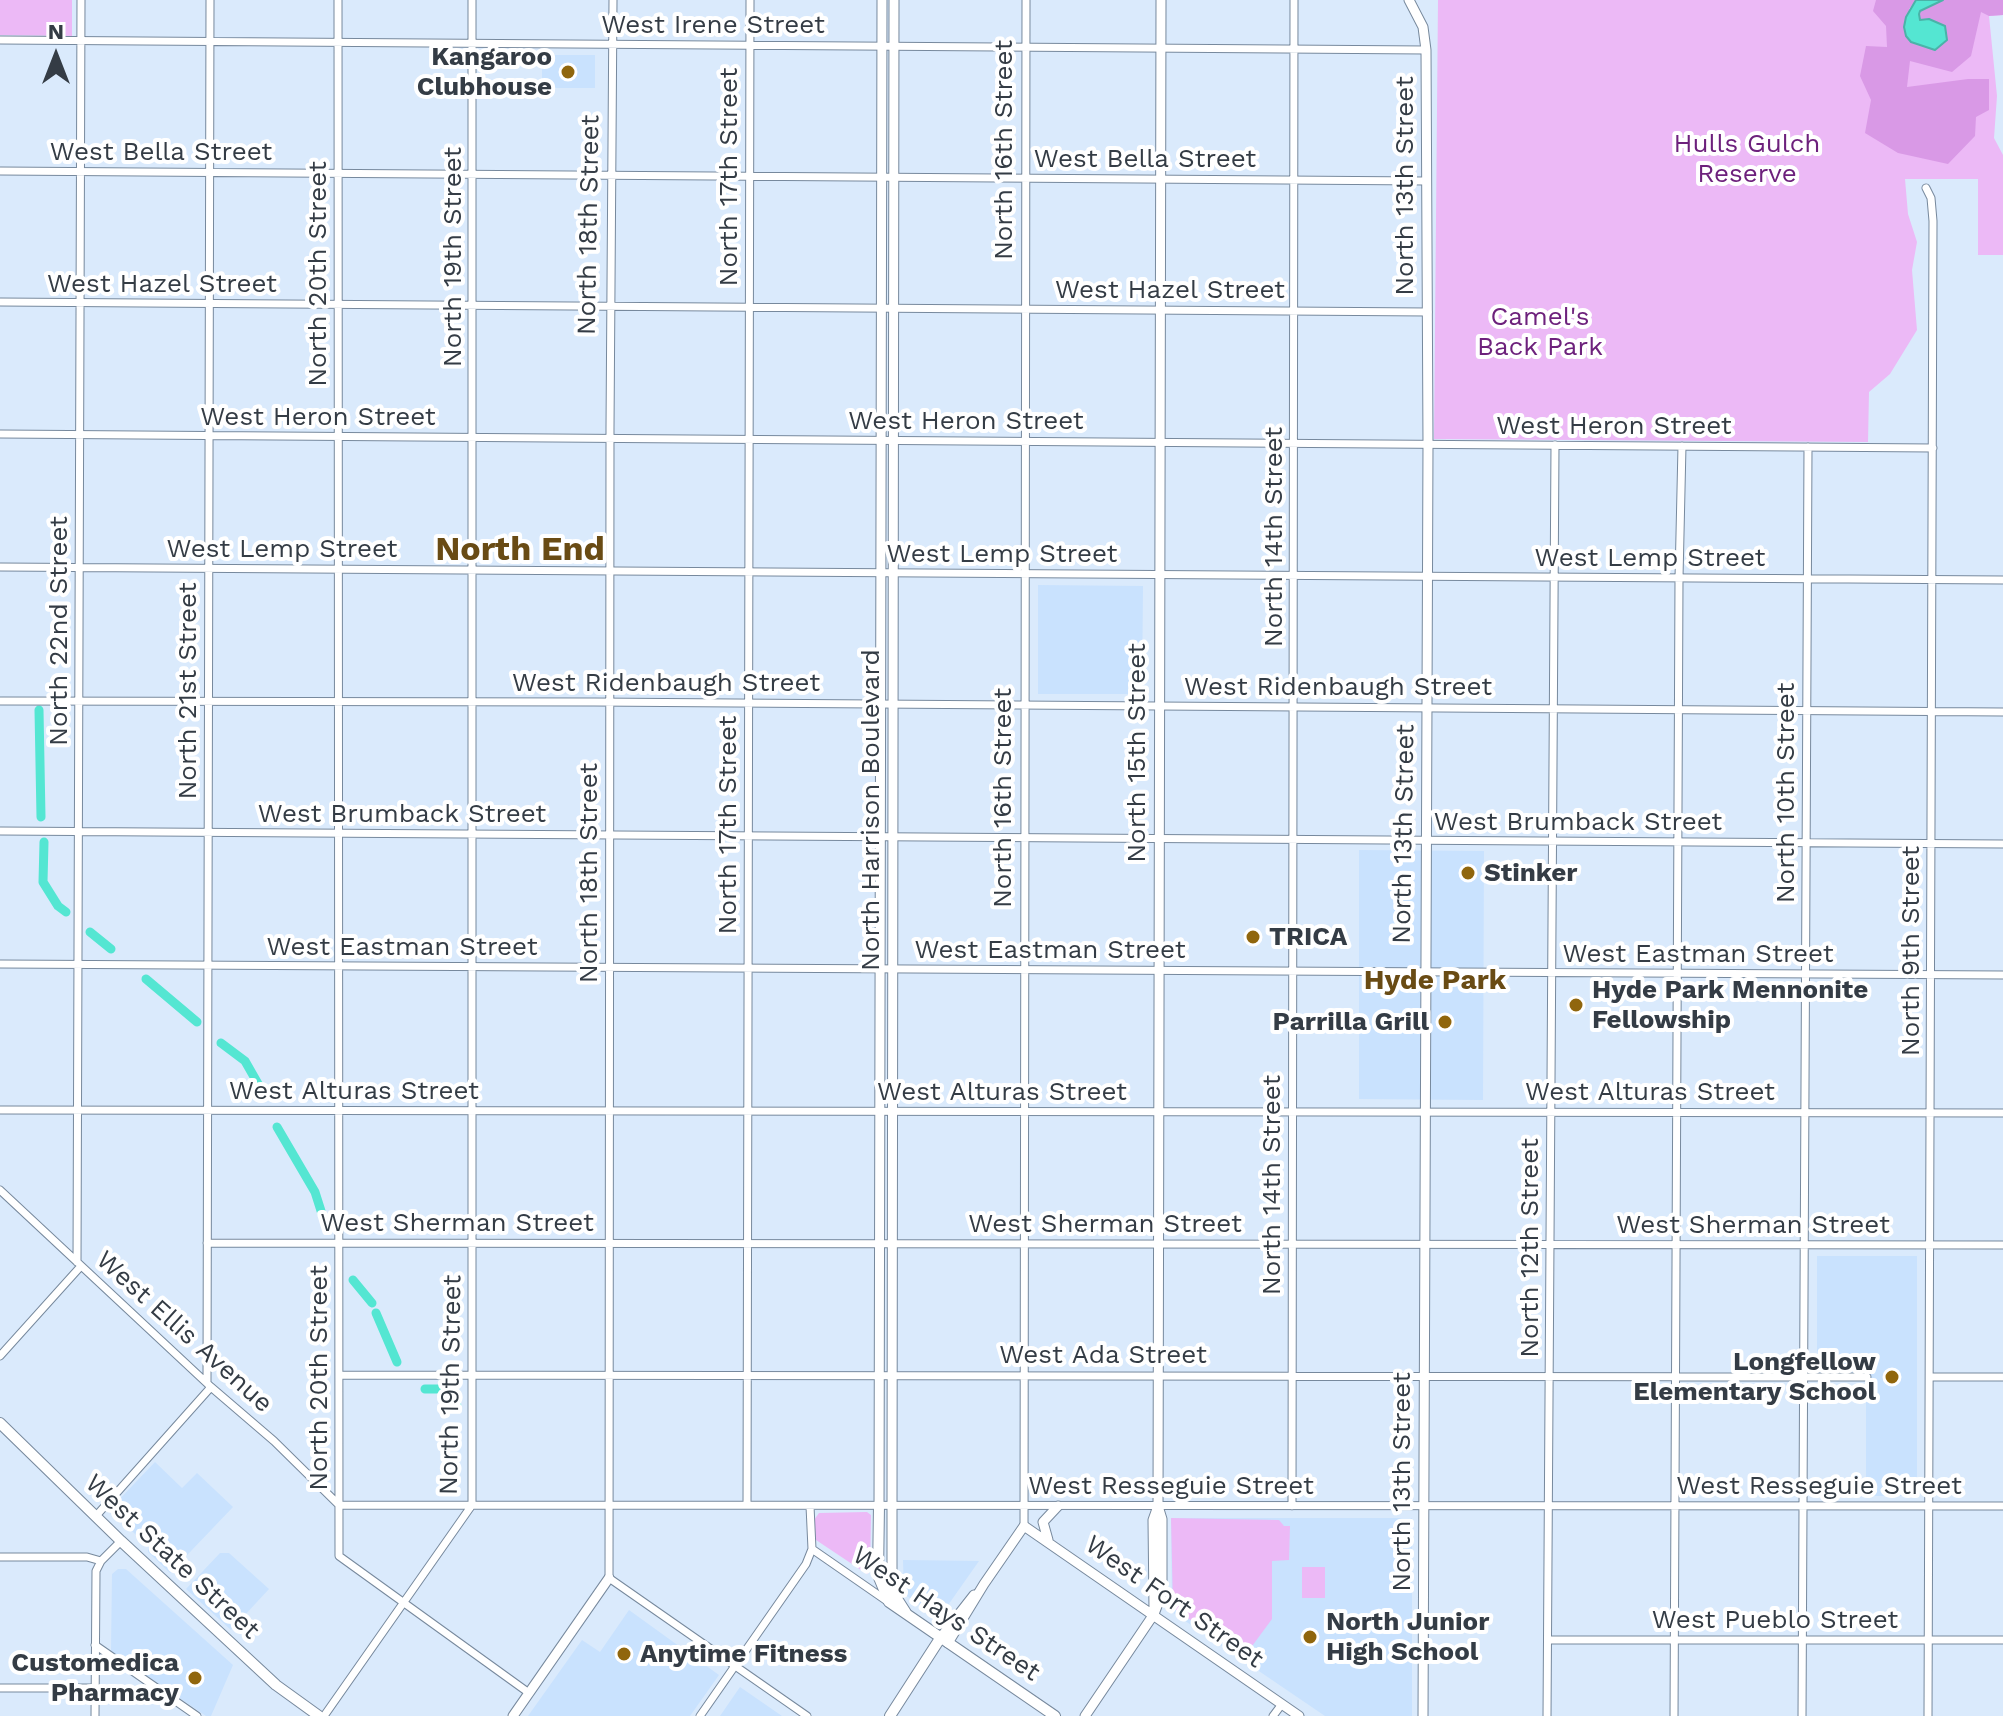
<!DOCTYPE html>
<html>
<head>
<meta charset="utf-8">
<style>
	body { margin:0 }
	#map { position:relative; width:2003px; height:1716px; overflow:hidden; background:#daeafc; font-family:"Work Sans",sans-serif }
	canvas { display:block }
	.north { position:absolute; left:16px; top:16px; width:80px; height:80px; -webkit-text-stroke:6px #fff; paint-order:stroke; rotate:0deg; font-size:22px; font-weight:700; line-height:32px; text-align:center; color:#343c45 }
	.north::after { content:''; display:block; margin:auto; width:28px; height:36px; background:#343c45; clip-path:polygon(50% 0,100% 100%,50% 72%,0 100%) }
</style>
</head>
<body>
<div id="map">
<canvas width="2003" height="1716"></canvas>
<div class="north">N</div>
</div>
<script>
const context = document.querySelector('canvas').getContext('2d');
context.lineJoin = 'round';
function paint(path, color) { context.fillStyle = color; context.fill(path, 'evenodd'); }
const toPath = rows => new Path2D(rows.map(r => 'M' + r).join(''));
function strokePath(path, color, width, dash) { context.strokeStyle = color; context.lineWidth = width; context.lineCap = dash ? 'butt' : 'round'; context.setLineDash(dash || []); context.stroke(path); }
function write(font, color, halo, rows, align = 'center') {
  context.font = font + ' "Work Sans",sans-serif'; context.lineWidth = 8; context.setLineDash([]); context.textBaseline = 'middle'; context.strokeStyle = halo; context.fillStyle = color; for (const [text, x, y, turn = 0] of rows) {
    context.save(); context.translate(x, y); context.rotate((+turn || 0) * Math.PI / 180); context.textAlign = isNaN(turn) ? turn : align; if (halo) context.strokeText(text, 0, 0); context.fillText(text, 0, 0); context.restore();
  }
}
const built = toPath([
	[542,55,595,55,595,88,542,88],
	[1038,585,1143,586,1142,694,1038,694],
	[1359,850,1484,851,1483,1100,1359,1099],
	[1817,1256,1917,1256,1917,1496,1866,1496,1866,1365,1817,1364],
	[155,1462,182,1488,197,1473,233,1507,170,1573,148,1552,148,1547,112,1511,113,1506],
	[1171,1518,1412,1518,1412,1716,1325,1716,1172,1612],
	[220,1553,229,1553,269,1589,231,1630,186,1589],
	[903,1560,979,1561,939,1618,904,1594],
	[118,1569,126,1569,233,1665,211,1716,206,1716,111,1651,112,1574],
	[629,1610,719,1675,690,1716,528,1716,582,1640,600,1652],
	[740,1687,782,1716,720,1716]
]);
const green = toPath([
	[0,0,72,0,72,36,0,35],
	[1438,0,2003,0,2003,15,1989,16,1997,96,1994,138,2003,155,2003,255,1978,255,1978,179,1905,179,1908,214,1917,242,1912,270,1917,330,1890,374,1869,392,1868,442,1434,439],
	[867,1512,871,1515,870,1571,867,1574,813,1538,814,1520,819,1513],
	[1171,1518,1279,1520,1284,1526,1290,1526,1289,1560,1272,1561,1272,1619,1244,1657,1173,1608],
	[1302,1567,1325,1567,1325,1598,1302,1598]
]);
const forest = toPath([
	[1876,0,1916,0,1909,9,1920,20,1920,11,1943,0,2003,0,2003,15,1989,16,1981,12,1971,56,1952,72,1910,61,1907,87,1968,79,1989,79,1989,110,1976,117,1975,136,1948,164,1898,153,1865,133,1871,100,1860,76,1866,46,1887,47,1886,26,1873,11]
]);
const water = toPath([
	[1916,0,1943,0,1920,11,1919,14,1920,20,1929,19,1945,26,1947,40,1935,50,1911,42,1906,36,1904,27,1906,17,1916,0]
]);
const canal = toPath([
	[39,710,41,817],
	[44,842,43,882,58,906,66,912],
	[90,932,111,949],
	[146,979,197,1022],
	[221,1043,245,1061,265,1096],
	[277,1127,315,1192,322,1214],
	[353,1280,372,1303],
	[376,1313,397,1362],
	[425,1389,451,1389,454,1392,457,1407]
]);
const minor = toPath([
	[338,0,339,1556,529,1693],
	[613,0,610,428,609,1578,807,1716],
	[0,40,1426,50],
	[0,171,1426,181],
	[1926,188,1931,198,1933,221,1928,1716],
	[0,302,1428,312],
	[0,434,1933,448],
	[0,567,2003,580],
	[0,701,594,702,2003,712],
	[0,831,2003,844],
	[0,964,2003,975],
	[0,1110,2003,1113],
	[0,1190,211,1387,274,1441,339,1505,2003,1506],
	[207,1243,2003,1245],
	[77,1262,81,0],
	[0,1356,81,1266],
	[339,1375,1867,1377],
	[1930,1377,2003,1377],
	[207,1383,210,0],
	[747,1505,750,0],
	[1292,1506,1294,0],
	[96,1516,211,1387],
	[1024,1526,1026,0],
	[812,1549,887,1601],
	[0,1557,87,1557,101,1561],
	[1548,1640,2003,1640],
	[95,1645,197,1716],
	[0,1688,95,1688],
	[95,1716,96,1571,101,1561,121,1541],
	[324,1716,472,1505,472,0],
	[700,1716,806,1564,812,1549,810,1506],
	[1273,1716,1282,1704],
	[1547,1716,1555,445],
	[1674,1716,1679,578,1682,446],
	[1802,1716,1808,447]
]);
const tertiary = toPath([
	[894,0,892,1505,892,1590,906,1612],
	[1409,0,1423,27,1426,50,1428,444,1423,1716],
	[879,1505,882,0],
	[1048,1540,1043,1522,1058,1506],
	[1154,1609,1153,1520,1158,1506],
	[941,1637,974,1595],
	[948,1643,984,1584,1024,1526,1299,1716],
	[513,1716,609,1578],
	[1085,1716,1154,1614,1162,1593,1162,1519,1158,1506,1161,0]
]);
const secondary = toPath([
	[0,1423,121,1541,276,1685,319,1716],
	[879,1505,878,1575,889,1602,1055,1716],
	[890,1716,941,1637]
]);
const markers = [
	[568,72,8,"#90660d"],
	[1468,873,8,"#90660d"],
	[1253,937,8,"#90660d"],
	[1576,1005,8,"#90660d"],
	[1445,1022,8,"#90660d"],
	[1892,1377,8,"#90660d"],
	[1310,1637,8,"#90660d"],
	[624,1654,8,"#90660d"],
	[195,1678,8,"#90660d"]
];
const streetNames = [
	["West Irene Street",713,25],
	["North 16th Street",1004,150,-90],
	["West Bella Street",161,152],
	["West Bella Street",1145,159],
	["North 17th Street",729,177,-90],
	["North 13th Street",1405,186,-90],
	["North 18th Street",589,225,-89],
	["North 19th Street",453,257,-90],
	["North 20th Street",318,274,-90],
	["West Hazel Street",162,284],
	["West Hazel Street",1170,290],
	["West Heron Street",318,417],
	["West Heron Street",966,421],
	["West Heron Street",1614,426],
	["North 14th Street",1274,537,-90],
	["West Lemp Street",282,549],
	["West Lemp Street",1002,554],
	["West Lemp Street",1650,558],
	["North 22nd Street",59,631,-90],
	["West Ridenbaugh Street",666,683],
	["West Ridenbaugh Street",1338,687],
	["North 21st Street",188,691,-90],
	["North 15th Street",1137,753,-90],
	["North 10th Street",1786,793,-90],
	["North 16th Street",1003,798,-90],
	["North Harrison Boulevard",871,810,-90],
	["West Brumback Street",402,814],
	["West Brumback Street",1578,822],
	["North 17th Street",728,825,-90],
	["North 13th Street",1404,834,-89],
	["North 18th Street",589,873,-90],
	["West Eastman Street",402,947],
	["West Eastman Street",1050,950],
	["North 9th Street",1911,951,-90],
	["West Eastman Street",1698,954],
	["West Alturas Street",354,1091],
	["West Alturas Street",1002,1092],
	["West Alturas Street",1650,1092],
	["North 14th Street",1272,1185,-90],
	["West Sherman Street",457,1223],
	["West Sherman Street",1105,1224],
	["West Sherman Street",1753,1225],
	["North 12th Street",1530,1248,-90],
	["West Ellis Avenue",184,1332,42],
	["West Ada Street",1103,1355],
	["North 20th Street",319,1378,-90],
	["North 19th Street",451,1385,-89],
	["North 13th Street",1402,1482,-90],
	["West Resseguie Street",1171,1486],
	["West Resseguie Street",1819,1486],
	["West State Street",172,1557,43],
	["West Fort Street",1174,1602,35],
	["West Hays Street",946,1614,34],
	["West Pueblo Street",1775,1620]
];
const poiNames = [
	["Kangaroo",552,57,"right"],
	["Clubhouse",552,87,"right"],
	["Stinker",1484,873],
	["TRICA",1269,937],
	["Hyde Park Mennonite",1592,990],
	["Fellowship",1592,1020],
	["Parrilla Grill",1429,1022,"right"],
	["Longfellow",1876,1362,"right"],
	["Elementary School",1876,1392,"right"],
	["North Junior",1326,1622],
	["High School",1326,1652],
	["Anytime Fitness",640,1654],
	["Customedica",179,1663,"right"],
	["Pharmacy",179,1693,"right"]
];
const parkNames = [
	["Hulls Gulch",1747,144],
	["Reserve",1747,174],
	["Camel's",1540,317],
	["Back Park",1540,347]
];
const neighbourhoodNames = [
	["Hyde Park",1435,981]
];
const districtNames = [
	["North End",520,550]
];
paint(built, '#c9e2fe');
paint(green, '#ecb9f6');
paint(forest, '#d999e6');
paint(water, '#54e6d2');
strokePath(water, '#4ab3a8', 2);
strokePath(canal, '#54e6d2', 9);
strokePath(minor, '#77899d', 9);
strokePath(tertiary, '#77899d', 11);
strokePath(secondary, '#77899d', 12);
strokePath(minor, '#fff', 7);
strokePath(tertiary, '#fff', 9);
strokePath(secondary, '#fff', 10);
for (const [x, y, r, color] of markers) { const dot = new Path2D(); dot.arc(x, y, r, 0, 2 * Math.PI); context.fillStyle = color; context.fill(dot); strokePath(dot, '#fff', 3); }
write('26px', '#343c45', '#fff', streetNames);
write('bold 26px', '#343c45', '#fff', poiNames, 'left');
write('26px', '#6d217c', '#fff', parkNames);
write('bold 28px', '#694b14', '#fff', neighbourhoodNames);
write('bold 34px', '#694b14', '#fff', districtNames);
</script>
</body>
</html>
